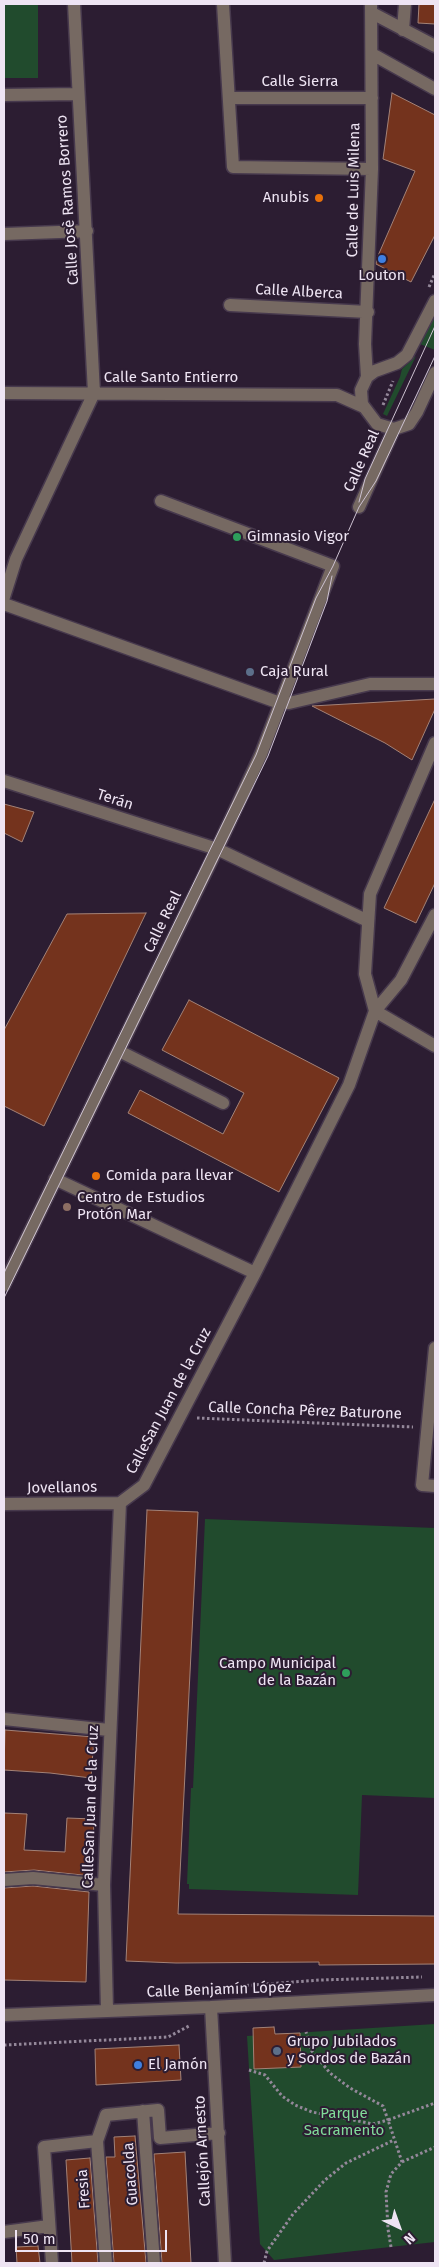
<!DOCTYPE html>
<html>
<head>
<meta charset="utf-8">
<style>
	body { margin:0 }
	#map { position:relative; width:439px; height:2267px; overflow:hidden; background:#2c1d32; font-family:"Fira Sans",sans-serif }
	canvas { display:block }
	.frame { position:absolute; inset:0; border:5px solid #eee4f3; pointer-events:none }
	.north { position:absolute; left:374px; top:2202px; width:50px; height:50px; -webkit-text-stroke:4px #2c1d32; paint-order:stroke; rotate:138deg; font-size:14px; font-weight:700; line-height:20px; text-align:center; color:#eee4f3 }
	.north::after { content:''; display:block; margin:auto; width:18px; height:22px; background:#eee4f3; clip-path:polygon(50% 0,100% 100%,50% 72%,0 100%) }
	.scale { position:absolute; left:15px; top:2230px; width:152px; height:22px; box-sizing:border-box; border:2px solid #eee4f3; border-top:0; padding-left:6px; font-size:15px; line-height:18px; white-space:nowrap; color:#eee4f3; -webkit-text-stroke:4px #2c1d32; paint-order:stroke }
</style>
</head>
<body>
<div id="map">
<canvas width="439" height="2267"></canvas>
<div class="frame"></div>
<div class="north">N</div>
<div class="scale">50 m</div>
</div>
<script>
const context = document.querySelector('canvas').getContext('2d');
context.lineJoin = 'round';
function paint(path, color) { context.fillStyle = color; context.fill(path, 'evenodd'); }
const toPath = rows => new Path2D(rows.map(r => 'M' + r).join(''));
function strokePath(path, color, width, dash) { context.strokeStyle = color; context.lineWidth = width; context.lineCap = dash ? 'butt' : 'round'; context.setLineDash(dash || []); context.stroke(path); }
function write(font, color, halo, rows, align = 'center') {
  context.font = font + ' "Fira Sans",sans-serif'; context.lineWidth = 4; context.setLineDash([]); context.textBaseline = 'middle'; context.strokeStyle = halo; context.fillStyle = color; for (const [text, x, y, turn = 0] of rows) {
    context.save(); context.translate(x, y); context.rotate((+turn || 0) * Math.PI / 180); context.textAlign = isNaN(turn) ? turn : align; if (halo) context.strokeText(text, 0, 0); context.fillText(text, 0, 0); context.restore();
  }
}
const green = toPath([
	[4,4,38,4,38,78,4,78],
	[435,312,435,350,420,344],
	[416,356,387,416,383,414,400,377,402,369],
	[205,1519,435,1528,435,1798,362,1795,358,1895,189,1889,189,1884,187,1884,191,1788,193,1788],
	[435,2024,435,2242,274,2260,260,2244,247,2036]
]);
const building = toPath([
	[419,4,435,4,435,24,418,23,419,4],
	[392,93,435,115,435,235,411,282,376,264,377,258,415,171,383,159,392,93],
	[435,699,435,709,412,760,385,743,312,706,435,699],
	[435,799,435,883,416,923,384,908,435,799],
	[4,804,34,812,22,842,4,833,4,804],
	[146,913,44,1126,4,1106,4,1030,67,914,146,913],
	[189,1000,339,1078,279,1192,128,1113,140,1090,223,1134,244,1093,162,1050,189,1000],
	[147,1510,198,1512,178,1914,435,1916,435,1964,319,1965,319,1962,176,1963,126,1961,147,1510],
	[5,1730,94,1737,91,1778,50,1773,4,1770,5,1730],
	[4,1813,27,1814,24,1850,65,1852,67,1818,94,1819,92,1876,34,1870,4,1872,4,1813],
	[33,1886,89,1892,86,1982,4,1980,4,1888,33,1886],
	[274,2027,275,2034,300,2033,301,2067,254,2069,253,2028,274,2027],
	[179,2045,181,2080,96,2085,95,2049,179,2045],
	[135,2136,146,2263,114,2263,106,2157,115,2157,114,2137,135,2136],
	[185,2152,191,2263,162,2263,154,2154,185,2152],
	[90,2158,98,2263,72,2263,66,2160,90,2158],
	[38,2246,40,2263,17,2263,16,2247,38,2246]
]);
const path = toPath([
	[429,287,435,273],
	[383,405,393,381],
	[197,1418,413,1427],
	[237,1988,240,1986,320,1980,422,1977],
	[4,2045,168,2037,189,2026],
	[249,2070,265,2075,282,2096,295,2105,312,2112,373,2124,388,2120,383,2106,350,2088,330,2073,311,2050,306,2032],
	[402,2162,435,2147],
	[391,2247,388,2229,386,2192,391,2174,402,2162,388,2120,435,2103],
	[264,2263,267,2251,293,2214,325,2180,346,2163,394,2140]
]);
const minor = toPath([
	[223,4,233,167,372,169],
	[372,13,435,46],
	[403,30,405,4],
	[372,54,435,89],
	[4,95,77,94],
	[229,98,372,98],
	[4,234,87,231],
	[435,301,407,355,397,363,375,371,367,377,361,390,362,404,377,424,394,429,409,424,417,412,435,373],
	[230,305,368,312],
	[367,377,365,344,372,169,371,4],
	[4,393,337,395,364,407],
	[359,507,394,429],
	[4,597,16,559,94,393,74,4],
	[4,604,277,702,289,703,370,684,435,684],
	[4,781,217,849,368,921],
	[375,1011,365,974,370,894,435,743],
	[375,1011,435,1046],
	[119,1051,223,1103],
	[55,1179,255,1273],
	[4,1285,217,849,261,754,333,566,161,501],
	[435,1348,422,1485,435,1486],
	[4,1504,120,1503],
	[4,1719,109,1730],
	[4,1880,33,1878,104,1885],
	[211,2007,225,2263],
	[107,2010,104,1885,120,1503,144,1485,255,1273,349,1085,375,1011,401,980,435,915],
	[4,2015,211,2007,435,1995],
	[143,2111,154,2263],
	[97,2141,106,2263],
	[4,2232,49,2226],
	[52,2263,44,2147,97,2141,106,2115,158,2110,160,2138,219,2133]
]);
const tram = toPath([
	[359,502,365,479,435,326],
	[4,1273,256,755,316,598,333,566,359,507,376,481,435,356],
	[4,1298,268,756,327,601,332,576]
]);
const markers = [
	[319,198,5,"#e8710a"],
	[382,259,5,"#3f7fe0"],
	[237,537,5,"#2e9e5b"],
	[250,672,5,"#5c6f8a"],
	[96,1176,5,"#e8710a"],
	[67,1207,5,"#8d6e63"],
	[346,1673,5,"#2e9e5b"],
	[277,2051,5,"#5c6f8a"],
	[138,2065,5,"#3f7fe0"]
];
const streetNames = [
	["Calle Sierra",300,82],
	["Calle de Luis Milena",354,190,-89],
	["Calle Josè Ramos Borrero",68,200,-94],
	["Calle Alberca",299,292,3],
	["Calle Santo Entierro",171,378],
	["Calle Real",362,461,-66],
	["Terán",115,800,18],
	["Calle Real",163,922,-64],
	["CalleSan Juan de la Cruz",169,1401,-62],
	["Calle Concha Pêrez Baturone",305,1411,2],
	["Jovellanos",62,1488,-1],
	["CalleSan Juan de la Cruz",91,1807,-88],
	["Calle Benjamín López",219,1990,-2],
	["Callejón Arnesto",203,2151,-93],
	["Guacolda",131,2174,-94],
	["Fresia",84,2189,-94]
];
const poiNames = [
	["Anubis",309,198,"right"],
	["Louton",382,276,"center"],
	["Gimnasio Vigor",247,537],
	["Caja Rural",260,672],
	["Comida para llevar",106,1176],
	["Centro de Estudios",77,1198],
	["Protón Mar",77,1215],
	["Campo Municipal",336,1664,"right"],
	["de la Bazán",336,1681,"right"],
	["Grupo Jubilados",287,2042],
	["y Sordos de Bazán",287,2059],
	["El Jamón",148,2065]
];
const parkNames = [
	["Parque",344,2114],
	["Sacramento",344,2131]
];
paint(green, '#214b2d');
paint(building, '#74331d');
strokePath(building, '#a38277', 1);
strokePath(minor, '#47394d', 15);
strokePath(path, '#94889a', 3, [2.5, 2.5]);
strokePath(minor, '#766962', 12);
strokePath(tram, '#cdc2d2', 1);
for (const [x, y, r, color] of markers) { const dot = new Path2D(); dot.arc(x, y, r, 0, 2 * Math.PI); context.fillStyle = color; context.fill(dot); strokePath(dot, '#2c1d32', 2); }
write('15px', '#eee4f3', '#2c1d32', streetNames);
write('15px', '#eee4f3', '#2c1d32', poiNames, 'left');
write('15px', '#80db99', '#2c1d32', parkNames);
</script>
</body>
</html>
